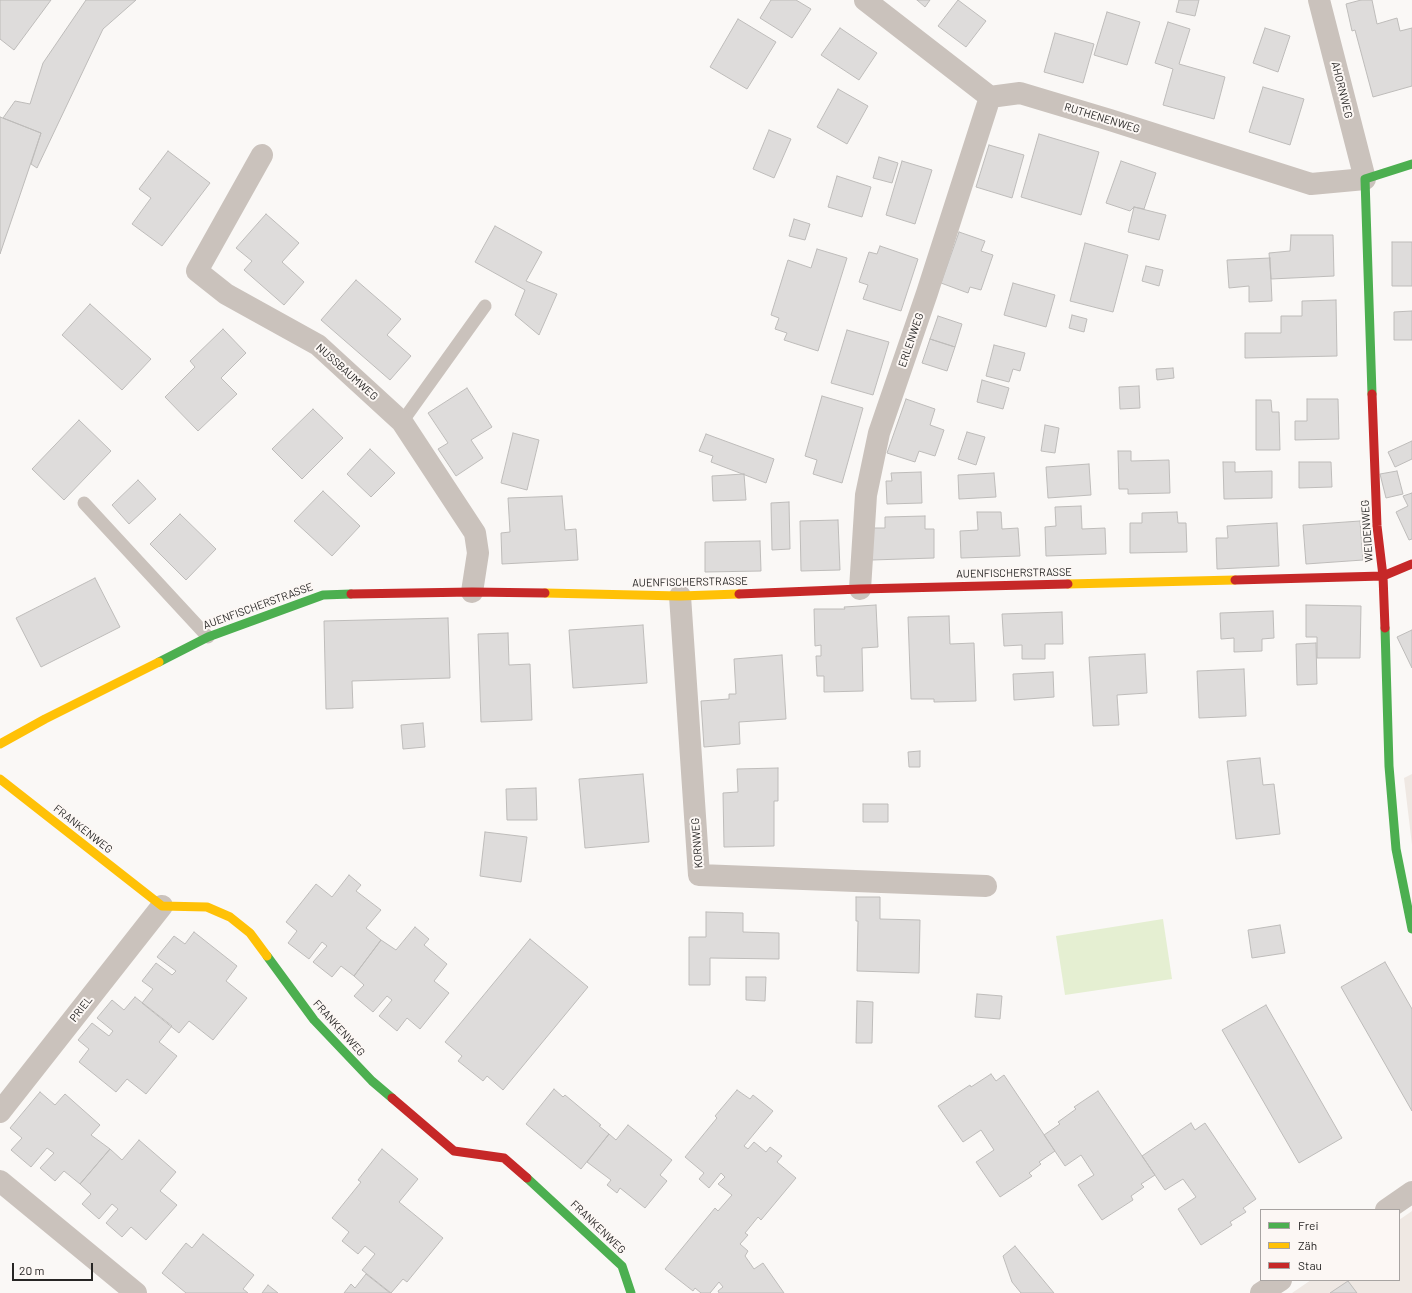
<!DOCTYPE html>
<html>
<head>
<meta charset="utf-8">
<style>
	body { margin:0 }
	#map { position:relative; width:1412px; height:1293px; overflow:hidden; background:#faf8f6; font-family:Barlow,sans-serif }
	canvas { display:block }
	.legend { position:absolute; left:1260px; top:1209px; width:140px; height:72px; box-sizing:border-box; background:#fcf7f4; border:1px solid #a7a3a1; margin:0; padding:5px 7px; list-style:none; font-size:12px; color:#272625 }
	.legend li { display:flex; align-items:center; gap:8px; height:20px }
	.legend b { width:20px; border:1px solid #a7a3a1 }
	.scale { position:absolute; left:12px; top:1263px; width:81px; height:18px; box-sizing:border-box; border:2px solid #272625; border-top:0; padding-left:5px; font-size:12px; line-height:14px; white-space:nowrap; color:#272625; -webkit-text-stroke:3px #fcf7f4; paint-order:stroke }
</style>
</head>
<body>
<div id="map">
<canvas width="1412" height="1293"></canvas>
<ul class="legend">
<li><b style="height:5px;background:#4caf50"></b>Frei</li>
<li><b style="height:5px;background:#ffc107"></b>Zäh</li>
<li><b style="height:5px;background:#c62828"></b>Stau</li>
</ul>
<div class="scale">20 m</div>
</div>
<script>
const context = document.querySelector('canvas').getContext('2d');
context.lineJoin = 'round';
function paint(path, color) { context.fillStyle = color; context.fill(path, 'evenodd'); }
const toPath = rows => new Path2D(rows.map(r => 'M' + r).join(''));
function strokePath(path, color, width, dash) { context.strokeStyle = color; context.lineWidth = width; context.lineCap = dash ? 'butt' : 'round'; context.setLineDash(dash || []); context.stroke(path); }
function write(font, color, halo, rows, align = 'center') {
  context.font = font + ' Barlow,sans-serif'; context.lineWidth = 4; context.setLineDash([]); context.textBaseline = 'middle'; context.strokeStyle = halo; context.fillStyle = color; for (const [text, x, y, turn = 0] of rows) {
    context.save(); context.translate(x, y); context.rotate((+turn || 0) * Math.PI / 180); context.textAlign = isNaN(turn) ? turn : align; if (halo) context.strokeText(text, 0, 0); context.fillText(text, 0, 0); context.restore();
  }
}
const built = toPath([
	[1412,774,1412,845,1404,778],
	[1412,1211,1412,1293,1292,1293,1311,1280,1399,1280,1399,1220]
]);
const green = toPath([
	[1163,919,1172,979,1065,995,1056,936]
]);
const building = toPath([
	[0,0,51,0,14,50,0,39,0,0],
	[86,0,136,0,103,29,37,168,31,164,41,133,3,118,15,101,30,104,43,63,86,0],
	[771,0,796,0,811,9,792,38,760,18,771,0],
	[917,0,930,0,925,7,917,0],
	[958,0,986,21,966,47,938,26,958,0],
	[1179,0,1199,0,1195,16,1176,12,1179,0],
	[1361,0,1372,0,1377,24,1397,18,1400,31,1412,28,1412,86,1373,97,1355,30,1352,31,1346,4,1361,0],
	[1107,12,1140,22,1127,65,1094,55,1107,12],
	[738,19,776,42,747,89,710,67,738,19],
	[1168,22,1190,29,1179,64,1225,77,1214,119,1163,105,1173,69,1155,63,1168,22],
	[840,28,877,53,859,80,821,55,840,28],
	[1265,28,1290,36,1278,72,1253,63,1265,28],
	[1055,33,1094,44,1083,83,1044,72,1055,33],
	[1263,87,1304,99,1290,145,1249,132,1263,87],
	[838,89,868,106,847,144,817,127,838,89],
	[0,117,41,133,0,254,0,117],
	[769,130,791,139,774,178,753,169,769,130],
	[1039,134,1099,152,1081,215,1021,197,1039,134],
	[989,145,1024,155,1012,198,976,187,989,145],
	[168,151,210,183,162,246,132,224,151,198,139,189,168,151],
	[879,157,898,163,892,183,873,178,879,157],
	[902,161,932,170,915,224,886,215,902,161],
	[1121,161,1156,173,1144,209,1134,207,1130,211,1106,203,1121,161],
	[837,176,871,187,862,217,828,207,837,176],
	[1134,207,1166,215,1159,240,1128,232,1134,207],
	[266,214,299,243,282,262,304,282,284,305,244,270,252,261,236,248,266,214],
	[794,219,810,224,805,240,789,236,794,219],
	[495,226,542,252,526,281,557,294,539,335,515,315,525,290,475,262,495,226],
	[959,232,985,241,981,251,993,255,981,290,970,287,968,293,941,283,959,232],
	[1291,235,1333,235,1334,276,1271,279,1269,253,1290,251,1291,235],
	[1392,242,1412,242,1412,286,1392,286,1392,242],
	[1085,243,1128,255,1113,312,1070,301,1085,243],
	[880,246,918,259,901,311,863,299,868,285,859,282,869,252,877,254,880,246],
	[817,249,847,258,818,351,784,340,787,333,775,329,779,318,771,315,788,260,811,268,817,249],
	[1270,258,1272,301,1249,302,1249,286,1229,288,1227,260,1270,258],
	[1146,266,1163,270,1159,286,1142,281,1146,266],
	[356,280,401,319,387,335,411,356,390,380,321,320,356,280],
	[1013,283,1055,295,1046,327,1004,315,1013,283],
	[1336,300,1337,356,1245,358,1245,333,1281,333,1281,316,1302,316,1302,301,1336,300],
	[90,304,151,359,122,390,62,335,90,304],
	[1412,311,1412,340,1394,340,1394,312,1412,311],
	[1072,315,1087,319,1084,332,1069,328,1072,315],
	[938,316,962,324,955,347,930,339,938,316],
	[223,329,246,353,221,378,237,394,198,431,165,397,195,367,190,361,223,329],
	[847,330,889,342,873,395,831,383,847,330],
	[930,339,955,347,947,371,922,363,930,339],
	[994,345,1025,353,1020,371,1013,369,1009,382,986,376,994,345],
	[1173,368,1174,378,1157,380,1156,369,1173,368],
	[982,380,1009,388,1003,409,977,402,982,380],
	[1139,386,1140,408,1120,409,1119,387,1139,386],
	[467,388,492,427,471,440,483,458,456,476,438,449,448,443,428,413,467,388],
	[822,396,863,408,842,483,813,474,817,460,805,456,822,396],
	[906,399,935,409,930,425,944,430,935,456,919,451,915,462,887,453,906,399],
	[1307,399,1338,399,1339,439,1295,440,1295,421,1307,421,1307,399],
	[1256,400,1271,400,1272,412,1279,412,1280,450,1256,450,1256,400],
	[313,409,343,438,302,479,272,449,313,409],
	[79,420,111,451,64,500,32,469,79,420],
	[1045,425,1059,428,1055,453,1041,451,1045,425],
	[967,432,985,437,976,465,958,459,967,432],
	[513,433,539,440,527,490,501,483,513,433],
	[706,434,774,459,766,483,711,462,713,456,699,451,706,434],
	[1412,441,1412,459,1395,467,1388,452,1412,441],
	[370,449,395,473,371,497,347,474,370,449],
	[1118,451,1131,451,1131,461,1169,460,1170,493,1128,494,1128,489,1119,489,1118,451],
	[1223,462,1235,462,1235,472,1272,471,1272,498,1224,499,1223,462],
	[1299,462,1331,462,1332,487,1299,488,1299,462],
	[1089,464,1091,495,1048,498,1046,467,1089,464],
	[1397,471,1403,494,1386,498,1380,474,1397,471],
	[921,472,922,503,887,504,886,481,892,481,891,473,921,472],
	[994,473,996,497,959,499,958,475,994,473],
	[744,474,746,500,713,501,712,476,744,474],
	[138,480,156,499,129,524,112,505,138,480],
	[323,491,360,526,332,556,294,521,323,491],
	[1412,493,1412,539,1409,540,1396,512,1408,506,1403,496,1412,493],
	[562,496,565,530,576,529,578,560,502,564,501,533,510,532,508,498,562,496],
	[789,502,790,549,772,550,771,503,789,502],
	[1081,506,1082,529,1105,528,1106,554,1046,556,1045,527,1056,526,1055,507,1081,506],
	[977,512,1001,512,1002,529,1018,528,1020,556,961,558,960,531,978,530,977,512],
	[1177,512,1178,523,1186,523,1187,552,1130,553,1130,523,1142,523,1142,513,1177,512],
	[180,514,216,549,186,580,150,544,180,514],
	[925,516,925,529,934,529,934,558,872,560,871,528,885,528,885,517,925,516],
	[838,520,840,570,801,571,800,521,838,520],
	[1360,521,1363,560,1306,564,1303,525,1360,521],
	[1277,523,1279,566,1217,569,1216,538,1228,538,1227,526,1277,523],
	[760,541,761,571,705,572,705,542,760,541],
	[95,578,120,627,41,667,16,618,95,578],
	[876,605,878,647,862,648,863,691,824,692,824,676,817,676,816,656,821,656,821,645,815,646,814,609,845,609,844,607,876,605],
	[1306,605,1361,606,1360,658,1317,658,1317,637,1306,637,1306,605],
	[1273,611,1274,638,1262,639,1262,651,1234,652,1234,638,1221,639,1220,613,1273,611],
	[1062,612,1063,644,1045,644,1045,659,1022,659,1022,645,1004,646,1002,614,1062,612],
	[949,616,950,644,974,643,976,701,934,702,934,699,911,699,908,617,949,616],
	[448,618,450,678,352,681,353,708,326,709,324,621,448,618],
	[643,625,647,683,573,688,569,630,643,625],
	[1412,630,1412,668,1397,637,1412,630],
	[508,633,509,665,530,664,532,720,481,722,478,634,508,633],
	[1316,643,1317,684,1297,685,1296,644,1316,643],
	[1145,654,1147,693,1117,695,1119,725,1093,726,1089,657,1145,654],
	[782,655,786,719,739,722,740,744,704,747,701,701,729,699,729,694,736,694,734,659,782,655],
	[1244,669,1246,716,1199,718,1197,671,1244,669],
	[1053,672,1054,697,1014,700,1013,674,1053,672],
	[423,723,425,747,403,749,401,725,423,723],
	[920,751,920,767,909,767,908,752,920,751],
	[1260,758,1263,785,1274,784,1280,834,1236,839,1227,761,1260,758],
	[778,768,778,801,774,801,774,846,724,847,723,793,738,792,737,769,778,768],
	[643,774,649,842,585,848,579,779,643,774],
	[536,788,537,820,507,820,506,789,536,788],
	[863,804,888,804,888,822,863,822,863,804],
	[485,832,527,837,521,882,480,876,485,832],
	[349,875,361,885,356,891,381,910,366,928,381,940,354,976,341,966,332,977,313,962,327,946,322,942,309,959,288,943,297,931,286,922,316,884,332,897,349,875],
	[856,897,880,897,880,919,920,920,919,973,857,971,858,921,856,921,856,897],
	[706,912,743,913,743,932,779,933,779,959,710,958,710,985,689,985,689,937,706,937,706,912],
	[1280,925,1285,953,1252,958,1248,930,1280,925],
	[415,927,429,939,424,945,447,964,434,981,449,993,420,1029,407,1018,397,1031,379,1016,392,1000,387,996,373,1012,354,996,364,985,354,976,381,940,396,950,415,927],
	[194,932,237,966,226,981,247,998,213,1040,189,1021,179,1033,142,1003,153,989,142,981,156,963,172,975,176,971,157,957,174,936,185,944,194,932],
	[530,939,588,987,503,1090,487,1076,483,1081,458,1061,462,1056,445,1042,530,939],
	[1385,962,1412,1009,1412,1111,1341,987,1385,962],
	[746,977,766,977,765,1001,746,1000,746,977],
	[977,994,1002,996,1000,1019,975,1017,977,994],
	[135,997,172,1026,159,1042,177,1056,146,1094,127,1079,116,1092,79,1062,89,1049,78,1040,92,1023,109,1036,113,1031,97,1018,112,1000,124,1010,135,997],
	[857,1001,873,1002,872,1043,856,1043,857,1001],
	[1266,1005,1342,1138,1299,1163,1222,1030,1266,1005],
	[991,1074,996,1081,1004,1075,1055,1151,1039,1162,1041,1164,1029,1173,1032,1176,1000,1197,976,1162,994,1150,981,1130,963,1142,938,1106,970,1085,971,1087,991,1074],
	[554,1089,563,1097,565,1095,601,1125,599,1126,609,1134,581,1169,526,1124,554,1089],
	[737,1090,750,1099,753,1095,773,1111,744,1146,748,1149,754,1142,766,1152,770,1147,782,1156,777,1162,796,1178,761,1220,758,1217,745,1233,748,1235,740,1244,748,1251,745,1256,754,1269,763,1263,784,1293,719,1293,718,1291,723,1287,719,1282,710,1293,701,1293,695,1288,693,1291,665,1269,715,1208,718,1211,732,1195,718,1184,725,1177,721,1173,709,1188,699,1179,704,1173,685,1157,717,1118,715,1116,737,1090],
	[1098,1091,1155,1175,1141,1184,1144,1187,1131,1196,1133,1200,1102,1220,1078,1185,1094,1175,1081,1155,1065,1166,1044,1135,1060,1124,1058,1122,1076,1109,1074,1107,1098,1091],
	[40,1092,55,1105,65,1094,100,1125,91,1135,110,1149,80,1184,64,1171,55,1181,40,1168,54,1153,47,1148,31,1167,11,1150,22,1138,10,1128,40,1092],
	[1191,1123,1195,1130,1205,1123,1256,1199,1243,1208,1246,1212,1230,1222,1232,1225,1201,1245,1178,1209,1196,1197,1183,1179,1165,1190,1142,1156,1191,1123],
	[628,1125,672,1160,660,1175,667,1181,645,1208,620,1188,617,1193,607,1185,611,1180,587,1162,609,1134,616,1140,628,1125],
	[139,1140,176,1172,160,1191,177,1205,146,1240,131,1227,122,1237,106,1223,118,1209,112,1204,99,1219,82,1204,91,1194,80,1184,110,1149,122,1160,139,1140],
	[382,1149,418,1179,399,1202,443,1238,407,1282,403,1279,391,1293,362,1270,375,1254,365,1246,358,1254,342,1241,349,1232,332,1218,361,1182,358,1180,382,1149],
	[203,1234,254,1275,243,1289,248,1293,186,1293,162,1273,186,1243,192,1248,203,1234],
	[1015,1246,1054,1293,1021,1293,1012,1282,1003,1256,1015,1246],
	[366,1274,390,1293,344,1293,351,1284,355,1288,366,1274],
	[1348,1281,1357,1293,1330,1293,1348,1281],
	[268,1285,278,1293,262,1293,268,1285]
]);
const lane = toPath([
	[402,422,485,306],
	[84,503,208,637]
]);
const street = toPath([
	[865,0,990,97,1020,93,1110,120,1311,184,1365,179,1319,0],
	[262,155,197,271,226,294,318,345,402,422,475,533,478,553,472,592],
	[860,589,866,495,879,433,927,293,990,97],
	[680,596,699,875,986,886],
	[0,1112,162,906],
	[0,1181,136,1293],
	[1386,1210,1412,1192],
	[1261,1293,1281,1280]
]);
const fast = toPath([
	[1372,394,1365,179,1412,164],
	[1385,628,1389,766,1396,849,1412,929],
	[159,662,208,637,323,595,351,594],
	[267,956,314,1020,372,1081,392,1098],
	[527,1178,622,1266,631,1293]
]);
const slow = toPath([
	[1068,584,1235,580],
	[545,593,680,596,739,594],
	[0,744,45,719,159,662],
	[0,779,162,906,207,907,230,917,250,933,267,956]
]);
const jam = toPath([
	[1372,394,1377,526,1383,576,1385,628],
	[1235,580,1383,576,1412,564],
	[351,594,472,592,545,593],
	[739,594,860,589,1068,584],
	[392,1098,454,1151,504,1158,527,1178]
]);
const streetNames = [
	["AHORNWEG",1342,90,76],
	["RUTHENENWEG",1102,118,17],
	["ERLENWEG",911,340,-71],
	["NUSSBAUMWEG",347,372,42],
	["WEIDENWEG",1367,531,-94],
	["AUENFISCHERSTRASSE",1014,573,-1],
	["AUENFISCHERSTRASSE",690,582,-1],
	["AUENFISCHERSTRASSE",258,606,-20],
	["FRANKENWEG",83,829,38],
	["KORNWEG",697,843,-94],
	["PRIEL",81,1009,-52],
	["FRANKENWEG",339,1028,48],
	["FRANKENWEG",598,1227,44]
];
paint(built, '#efe8e3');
paint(green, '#e5efd2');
paint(building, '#dedcdb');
strokePath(building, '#bebcba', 1);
strokePath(lane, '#cac2bc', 13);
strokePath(street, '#cac2bc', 22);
strokePath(fast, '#4caf50', 9);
strokePath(slow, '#ffc107', 9);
strokePath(jam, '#c62828', 9);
write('11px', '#272625', '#fcf7f4', streetNames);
</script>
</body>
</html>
